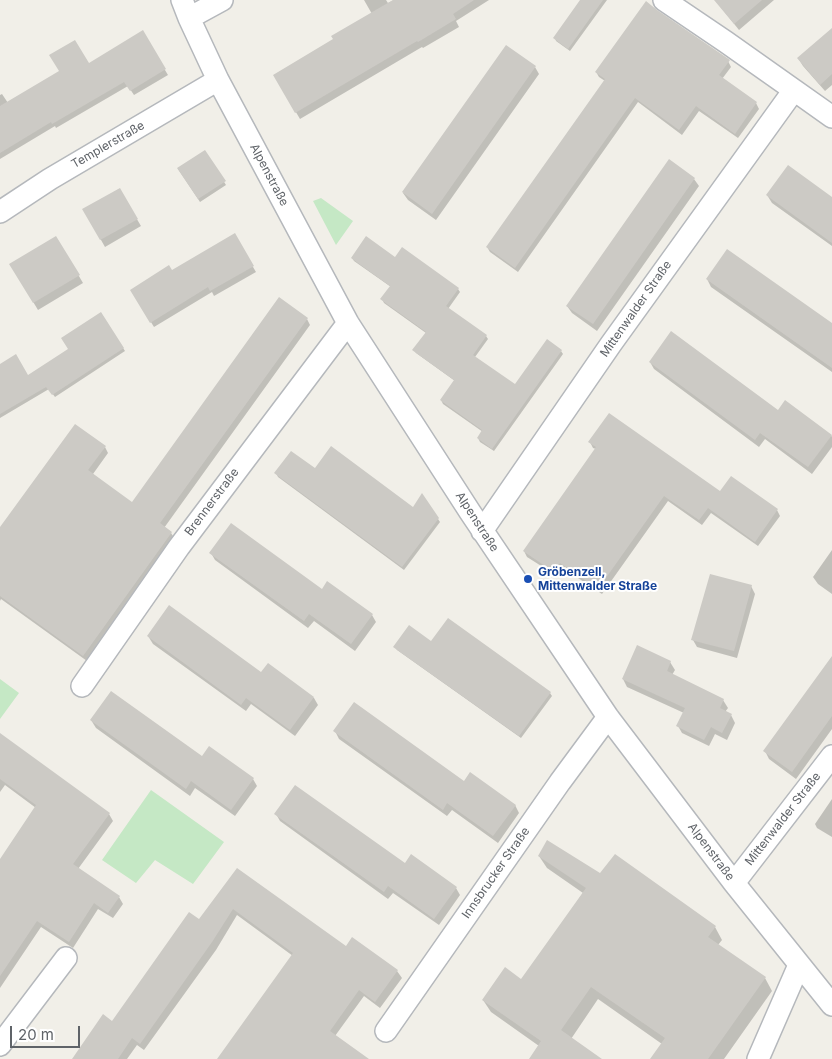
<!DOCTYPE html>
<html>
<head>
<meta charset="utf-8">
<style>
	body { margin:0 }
	#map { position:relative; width:832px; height:1059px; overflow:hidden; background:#f1efe8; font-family:Inter,sans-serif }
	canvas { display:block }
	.scale { position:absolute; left:10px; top:1026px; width:70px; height:22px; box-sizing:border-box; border:2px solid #5f6368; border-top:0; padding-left:6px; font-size:15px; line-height:18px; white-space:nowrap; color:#5f6368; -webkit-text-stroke:4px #fff; paint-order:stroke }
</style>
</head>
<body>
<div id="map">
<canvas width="832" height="1059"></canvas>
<div class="scale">20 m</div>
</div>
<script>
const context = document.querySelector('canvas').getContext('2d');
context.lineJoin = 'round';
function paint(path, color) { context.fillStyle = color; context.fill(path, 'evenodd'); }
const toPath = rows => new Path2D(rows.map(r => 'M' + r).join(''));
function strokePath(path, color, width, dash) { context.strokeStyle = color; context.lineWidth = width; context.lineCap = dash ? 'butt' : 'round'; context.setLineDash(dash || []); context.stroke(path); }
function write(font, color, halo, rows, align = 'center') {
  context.font = font + ' Inter,sans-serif'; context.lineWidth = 4; context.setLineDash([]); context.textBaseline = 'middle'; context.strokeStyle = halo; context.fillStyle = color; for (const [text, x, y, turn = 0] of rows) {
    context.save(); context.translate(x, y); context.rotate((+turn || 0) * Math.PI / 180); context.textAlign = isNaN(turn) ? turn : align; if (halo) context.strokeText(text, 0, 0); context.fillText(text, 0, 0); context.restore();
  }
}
const green = toPath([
	[321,198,353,221,336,245,313,201],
	[0,679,19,693,0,719],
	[151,790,224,842,193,884,155,860,136,883,102,860]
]);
const shadow = toPath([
	[364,0,386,0,388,3,394,0,489,0,456,21,459,27,423,48,422,47,300,119,274,75,334,40,372,14],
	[582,0,607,0,570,51,556,41,555,38],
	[715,0,774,0,739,30],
	[832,29,832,85,825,91,803,66,798,58],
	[142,32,168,75,134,95,128,86,56,128,55,126,0,159,0,95,2,94,8,103,88,65],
	[728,61,731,67,722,79,756,103,759,109,738,138,699,111,682,135,638,102,518,272,490,252,487,247,605,81,599,77,596,72],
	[535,67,539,74,436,220,408,200,403,193],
	[205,151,226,185,200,202,178,169],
	[694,179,699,186,597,331,572,313,567,306],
	[119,189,141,226,105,247,84,210],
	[767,195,832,198,832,246,772,203],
	[234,235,256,272,214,296,212,292,154,327,131,290,171,272],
	[56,237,83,283,38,310,11,265],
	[352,258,396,258,458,289,460,292,448,309,486,336,488,339,475,357,516,386,561,351,563,354,494,451,480,442,478,438,483,432,443,404,441,400,455,381,416,353,414,350,426,333,384,303,382,299,391,287,354,261],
	[707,279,832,325,832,372,711,287],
	[101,313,125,351,55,397,49,389,0,418,0,365,28,377,69,349],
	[307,319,310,325,164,528,171,533,175,539,87,661,1,599,0,601,0,529,105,447,108,453,93,474,132,504],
	[650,362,778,411,831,435,832,437,832,447,812,474,765,439,759,447,654,369],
	[590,442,720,493,777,510,780,516,758,546,711,513,702,525,668,501,602,594,563,568,557,576,527,557,524,551,596,449,593,448],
	[315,470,438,519,440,522,404,570,278,477,276,473],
	[832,550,832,594,818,584,813,577],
	[211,553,322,591,372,615,376,622,355,651,314,621,308,628,215,560],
	[751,586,755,594,737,658,697,647,693,640],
	[148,636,261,674,314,698,318,705,295,736,251,704,246,711,153,644],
	[432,643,550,693,552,696,521,738,397,650,395,647],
	[832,657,832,729,796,779,769,759,765,751],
	[670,662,675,670,672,675,723,700,728,708,725,712,731,715,735,723,727,740,715,734,709,746,682,733,678,726,684,713,627,687,623,679],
	[91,720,203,758,253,779,257,786,235,816,195,788,190,796,96,728],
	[335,731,464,782,515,805,519,813,498,843,452,810,447,816,339,739],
	[1,735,109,814,113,821,78,869,119,897,123,904,113,918,98,909,73,948,41,927,0,988,0,862,36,808,5,785,0,792,0,737],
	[832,799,832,837,817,828,815,824],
	[276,814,405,865,456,888,460,895,439,925,393,893,388,899,280,821],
	[539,856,600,875,715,927,722,940,718,945,765,978,772,991,724,1059,652,1059,662,1044,598,999,571,1039,600,1059,530,1059,539,1046,491,1012,483,1000,522,980,583,893,547,868],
	[237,869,346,948,353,939,397,971,402,978,380,1008,364,996,335,1036,366,1059,218,1059,293,956,237,915,216,950,144,1050,137,1045,127,1059,73,1059,112,1022,200,921]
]);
const building = toPath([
	[393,0,474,0,453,14,456,19,418,42,417,41,295,113,273,75,333,39,331,36],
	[580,0,603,0,568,49,553,38],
	[714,0,762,0,734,24],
	[646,1,657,10,730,60,719,75,757,102,735,134,696,106,679,130,635,98,515,268,486,247,605,79,595,72],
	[832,28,832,74,820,85,797,58],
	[143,30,166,69,130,91,124,82,52,124,51,122,0,153,0,106,59,71,49,55,75,40,89,63],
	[506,45,536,66,432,214,402,192],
	[205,150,226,181,198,199,177,168],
	[669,159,695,178,593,324,566,306],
	[788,165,832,197,832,243,766,195],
	[120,188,138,219,100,240,82,209],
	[235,233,254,266,210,291,208,287,150,323,130,290,169,265,172,270],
	[56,236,80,275,33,303,9,264],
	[366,236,395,257,402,247,459,288,446,306,487,335,473,355,515,384,547,339,562,350,492,449,477,438,482,430,440,400,454,380,412,350,426,332,380,299,390,286,351,258],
	[727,249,832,323,832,368,706,279],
	[279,297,308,318,160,523,172,532,83,656,0,596,0,527,75,424,106,446,88,470,132,502],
	[101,312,124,348,52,395,46,387,0,414,0,364,16,354,28,375,68,349,61,338],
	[671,331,778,410,785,400,832,435,808,467,760,433,755,440,649,362],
	[609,413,720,491,731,476,778,509,755,542,708,508,699,520,664,496,598,589,560,563,554,572,523,551,596,447,588,442],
	[331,446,413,507,422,493,439,518,402,567,274,473,291,451,315,468],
	[231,523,322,589,327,581,373,614,351,644,309,614,304,621,209,553],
	[710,574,752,585,734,651,691,640],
	[169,605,261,672,268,663,314,697,290,730,246,698,241,705,147,636],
	[448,618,551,692,519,736,393,647,409,625,431,641],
	[637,645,671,661,667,671,724,699,720,708,732,714,722,733,711,727,704,740,676,726,685,708,622,679],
	[832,656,832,716,792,772,763,751],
	[111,691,202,756,209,746,254,778,231,810,191,781,186,789,90,720],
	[354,702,464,781,470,772,516,805,493,836,447,803,443,810,333,731],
	[0,733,110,813,73,864,120,896,108,913,94,903,69,942,37,921,0,976,0,859,36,805,0,779],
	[295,785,405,863,411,854,457,887,434,919,388,886,384,892,274,814],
	[547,840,600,873,615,854,716,926,708,937,766,977,708,1059,650,1059,665,1038,591,987,561,1030,602,1059,529,1059,541,1041,482,1000,505,967,521,979,586,888,538,856],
	[237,868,346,946,352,937,398,970,375,1002,359,990,330,1031,369,1059,217,1059,293,953,233,909,212,942,140,1044,132,1038,118,1059,72,1059,103,1014,112,1021,189,912,199,919]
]);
const street = toPath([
	[182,0,189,18,218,80,348,323,470,512,608,717,734,883,832,1005],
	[664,0,726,42,794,90],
	[189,18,222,0],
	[0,212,50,179,218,80],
	[482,531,611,344,794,90,832,117],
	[82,686,179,547,348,323],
	[734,883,832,756],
	[386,1031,560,782,608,717],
	[0,1045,66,958],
	[758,1059,799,965]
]);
const markers = [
	[528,579,5,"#1a4fb4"]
];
const streetNames = [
	["Templerstraße",108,145,-30],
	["Alpenstraße",269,175,62],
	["Mittenwalder Straße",636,309,-55],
	["Brennerstraße",212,502,-53],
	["Alpenstraße",477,522,57],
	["Mittenwalder Straße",783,819,-52],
	["Alpenstraße",711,852,53],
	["Innsbrucker Straße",496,873,-55]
];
const transitNames = [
	["Gröbenzell,",538,572],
	["Mittenwalder Straße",538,586]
];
paint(green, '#c5e8c5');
paint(shadow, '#0003');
paint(building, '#cccac5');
strokePath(street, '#b5b8bc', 24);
strokePath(street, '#fff', 21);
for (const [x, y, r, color] of markers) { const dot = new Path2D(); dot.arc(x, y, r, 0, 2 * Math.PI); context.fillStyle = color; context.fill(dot); strokePath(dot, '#fff', 2); }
write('12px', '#5f6368', '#fff', streetNames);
write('bold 12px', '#164399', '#fff', transitNames, 'left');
</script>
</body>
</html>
